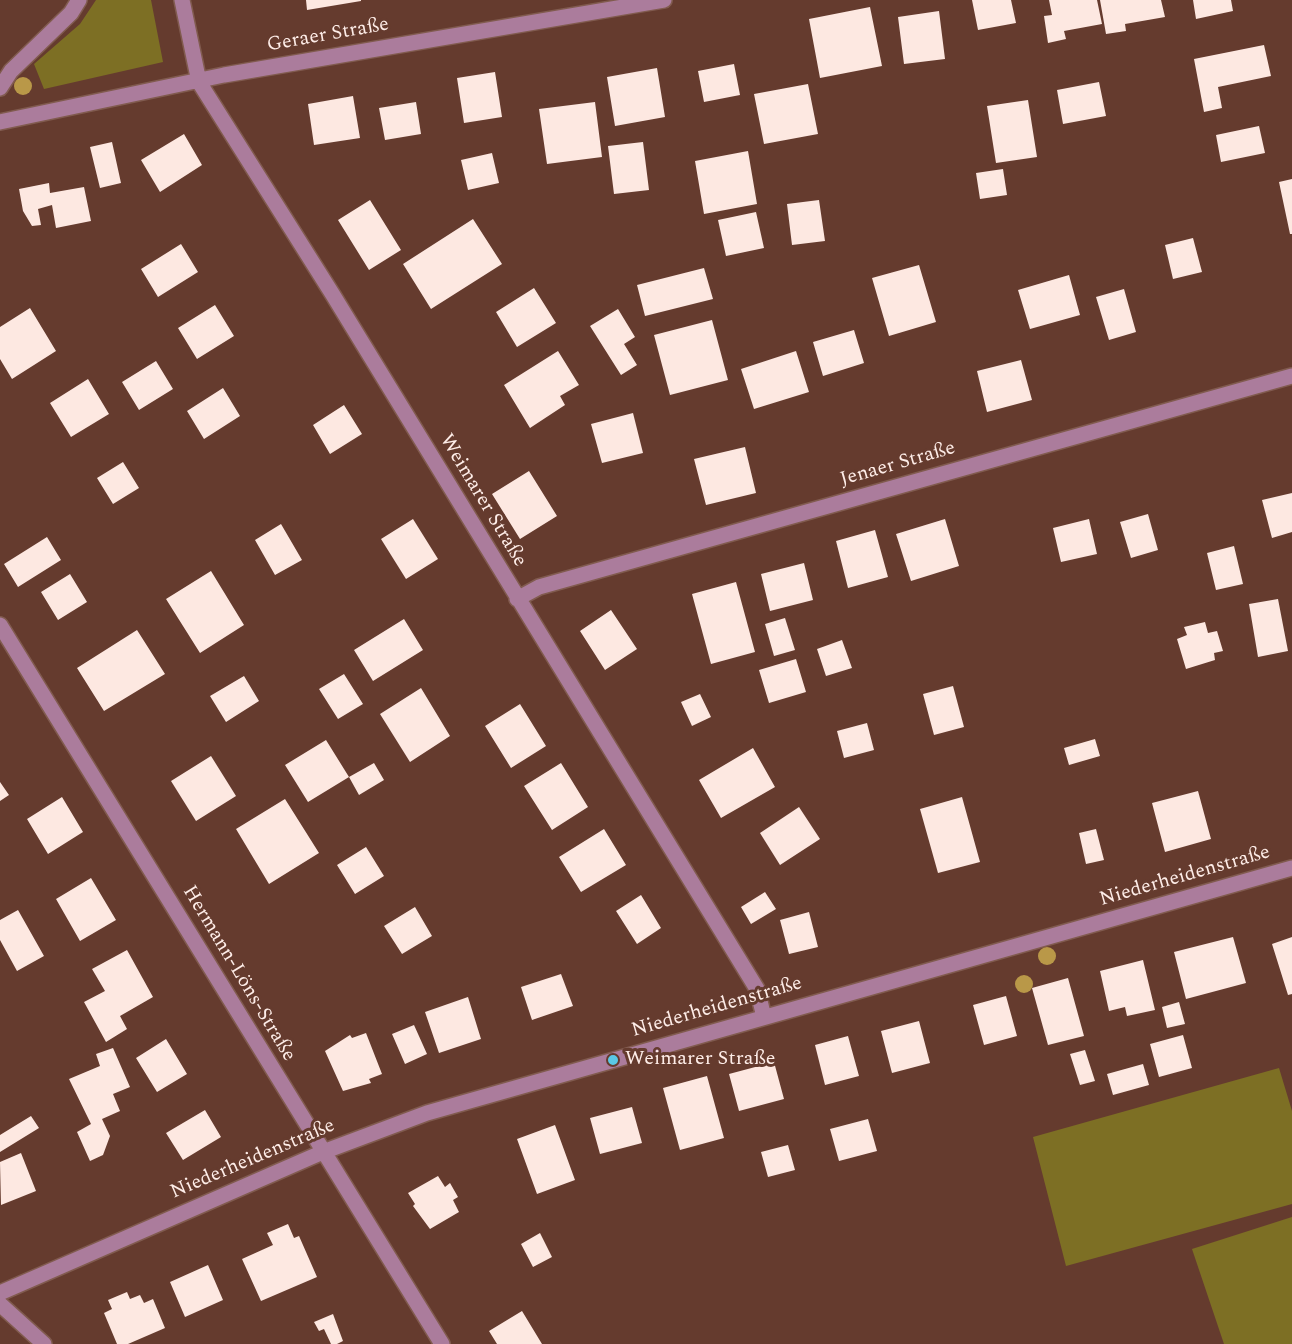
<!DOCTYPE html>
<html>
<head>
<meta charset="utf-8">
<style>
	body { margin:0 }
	canvas { display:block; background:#653b2e }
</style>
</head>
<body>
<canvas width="1292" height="1344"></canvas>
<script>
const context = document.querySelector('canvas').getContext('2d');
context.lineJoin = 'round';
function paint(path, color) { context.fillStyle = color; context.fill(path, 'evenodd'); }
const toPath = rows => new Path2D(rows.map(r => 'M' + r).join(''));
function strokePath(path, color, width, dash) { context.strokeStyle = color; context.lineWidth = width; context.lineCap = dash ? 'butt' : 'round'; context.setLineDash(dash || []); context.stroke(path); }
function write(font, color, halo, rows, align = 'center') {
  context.font = font + ' Spectral,serif'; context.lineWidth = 6; context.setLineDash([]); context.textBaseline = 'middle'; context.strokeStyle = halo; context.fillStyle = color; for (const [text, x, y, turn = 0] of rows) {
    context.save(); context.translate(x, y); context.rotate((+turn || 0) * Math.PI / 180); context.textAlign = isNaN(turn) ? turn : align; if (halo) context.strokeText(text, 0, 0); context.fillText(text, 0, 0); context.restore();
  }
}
const green = toPath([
	[96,0,151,0,163,62,44,89,34,64,80,24],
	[1279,1068,1292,1111,1292,1204,1066,1266,1033,1137],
	[1292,1217,1292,1344,1224,1344,1192,1249]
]);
const building = toPath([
	[306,0,361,0,361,1,307,10],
	[972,0,1011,0,1016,23,978,30],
	[1049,0,1097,0,1102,24,1064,31,1066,39,1048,43,1044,16,1052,15],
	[1100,0,1161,0,1165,17,1125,24,1126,31,1106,34],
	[1193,0,1231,0,1233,11,1196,19],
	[870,7,882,66,820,78,809,19],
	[939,11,945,59,904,64,898,17],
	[1264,45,1271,76,1218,87,1222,108,1204,112,1194,59],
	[734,64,740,95,704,102,698,71],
	[657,68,665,117,615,126,607,77],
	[495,72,502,117,464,123,457,78],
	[1099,82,1106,116,1063,124,1057,90],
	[808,84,818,134,764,144,754,94],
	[353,96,360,138,314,145,308,104],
	[1028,100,1037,157,996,163,987,106],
	[416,102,421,134,385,140,379,108],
	[595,102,602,157,547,164,539,109],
	[1259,126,1265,153,1221,162,1216,135],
	[184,134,202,165,160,192,141,160],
	[112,142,121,183,100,188,90,147],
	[643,142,649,190,614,194,608,146],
	[748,151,757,204,704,214,695,161],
	[492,153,499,183,468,190,461,160],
	[1003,169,1007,195,980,199,976,173],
	[1292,179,1292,234,1290,234,1279,182],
	[49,183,50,193,84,187,91,221,56,228,52,205,38,209,41,225,32,226,23,211,19,189],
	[370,200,401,250,369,270,338,220],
	[819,200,825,241,792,245,787,204],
	[756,212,764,248,726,256,718,220],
	[473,219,502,264,431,309,403,264],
	[1193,238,1202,272,1173,279,1165,245],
	[181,244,198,272,158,297,141,269],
	[919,265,936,322,889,336,872,278],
	[704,268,713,299,645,316,637,285],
	[1069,275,1080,315,1030,329,1018,290],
	[534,288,556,323,517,347,496,312],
	[1124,289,1136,332,1109,340,1096,297],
	[215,305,234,336,197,359,178,328],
	[30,308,56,351,12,379,0,359,0,327],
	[618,309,635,337,624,344,637,365,621,375,590,326],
	[712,320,728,380,670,395,654,335],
	[854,330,864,363,823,376,813,342],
	[558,351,579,385,560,396,565,405,530,428,504,385],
	[796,351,809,392,754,409,741,369],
	[1021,360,1032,400,987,412,977,371],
	[156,361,173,389,139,410,122,382],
	[88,379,109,414,71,437,50,403],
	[223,388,240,416,204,439,187,411],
	[344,405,362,434,330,454,313,425],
	[633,413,643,453,602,463,591,424],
	[745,447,756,493,706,505,694,459],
	[123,462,139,488,113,504,97,478],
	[529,471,557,516,520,539,492,494],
	[1292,493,1292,532,1272,538,1262,500],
	[1148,514,1158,550,1131,558,1120,522],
	[413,519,438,559,406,579,381,539],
	[945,519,959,566,911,581,896,534],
	[1089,519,1097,554,1061,562,1053,528],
	[281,524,302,560,275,575,255,540],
	[875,530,888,577,848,588,836,541],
	[47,537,61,560,18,587,4,564],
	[1234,546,1243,584,1216,590,1207,553],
	[804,563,813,600,770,611,761,574],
	[211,571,244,625,200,653,166,599],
	[70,574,87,602,58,620,41,592],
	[736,582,755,652,711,664,692,594],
	[1278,599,1288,651,1258,657,1249,604],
	[611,610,637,649,605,670,580,631],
	[785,618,795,650,774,656,765,624],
	[404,619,423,650,373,681,354,650],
	[1205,622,1208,633,1217,631,1223,651,1214,653,1215,660,1186,669,1177,639,1187,635,1184,627],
	[137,630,165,674,104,711,77,668],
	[842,640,852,668,826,676,817,649],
	[796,659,806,692,769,703,759,670],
	[344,674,363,704,338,719,319,689],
	[244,676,259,701,226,722,210,696],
	[953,686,964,727,934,735,923,694],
	[421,688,450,736,410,762,380,714],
	[700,694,711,717,692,726,681,702],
	[520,704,546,746,511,768,485,726],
	[867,723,874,750,844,758,837,731],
	[1095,739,1100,756,1069,765,1064,748],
	[326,740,349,777,308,802,285,765],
	[753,748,775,787,721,818,699,780],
	[211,756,236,796,196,821,171,781],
	[374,763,384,780,359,795,349,777],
	[561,763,588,807,552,830,524,786],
	[0,782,9,795,0,801],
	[1198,791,1211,839,1165,852,1152,803],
	[62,797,83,832,48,854,27,819],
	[962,797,980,862,938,873,920,809],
	[285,799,319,853,269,884,236,829],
	[799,807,820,839,780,865,760,833],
	[604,829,626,865,581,892,559,857],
	[1096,829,1104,860,1086,864,1079,833],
	[366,847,384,876,355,894,337,865],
	[91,878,116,920,80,941,56,899],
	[765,892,776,909,751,924,741,907],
	[641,895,661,928,637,944,616,911],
	[415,907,432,936,402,954,384,926],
	[18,910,44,956,17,971,0,940,0,920],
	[809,912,818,947,789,954,780,920],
	[1233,937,1246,983,1186,999,1174,952],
	[1292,937,1292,994,1288,995,1272,944],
	[127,950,153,997,120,1016,127,1029,106,1042,84,1002,105,991,92,969],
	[1143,960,1155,1010,1127,1016,1125,1007,1109,1011,1100,971],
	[561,974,573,1006,532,1020,521,987],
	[1068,978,1084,1036,1048,1045,1032,988],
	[1006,996,1017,1036,984,1045,973,1005],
	[468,997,481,1039,439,1053,425,1012],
	[1179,1002,1185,1024,1167,1028,1162,1007],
	[919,1021,930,1063,892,1073,881,1031],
	[414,1025,427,1054,405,1064,392,1034],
	[366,1033,382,1074,369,1079,371,1083,343,1091,325,1051,350,1035,352,1038],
	[1183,1035,1192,1068,1159,1077,1150,1044],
	[848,1036,859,1076,825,1085,815,1045],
	[166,1039,187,1074,157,1092,136,1058],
	[113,1048,130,1087,113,1094,120,1111,102,1119,110,1136,103,1155,90,1161,77,1132,91,1124,69,1079,100,1066,96,1054],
	[1085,1050,1095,1081,1080,1085,1070,1054],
	[774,1062,784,1099,739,1111,729,1074],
	[1143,1064,1149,1085,1113,1095,1107,1074],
	[707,1076,724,1138,680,1150,663,1088],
	[632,1107,642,1143,600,1154,590,1118],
	[205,1110,221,1137,183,1160,166,1133],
	[31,1116,39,1128,0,1152,0,1135],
	[868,1119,877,1151,839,1161,830,1129],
	[555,1125,575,1180,537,1194,517,1139],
	[788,1145,795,1170,768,1177,761,1152],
	[21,1153,36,1191,1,1205,0,1162],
	[438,1176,445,1187,450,1183,458,1197,453,1200,459,1212,430,1229,413,1206,415,1204,408,1193],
	[288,1224,294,1238,299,1236,317,1277,261,1301,242,1259,273,1245,267,1233],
	[540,1233,552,1257,533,1267,521,1244],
	[208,1265,223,1300,185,1317,170,1282],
	[127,1292,130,1299,140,1295,144,1303,153,1299,165,1328,128,1344,117,1344,104,1313,112,1309,108,1300],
	[522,1311,542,1344,497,1344,489,1331],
	[333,1314,343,1341,337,1344,331,1344,324,1329,319,1331,314,1322]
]);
const minor = toPath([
	[182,0,199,82,333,295,757,989,764,1017],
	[0,88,11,71,71,13,79,0],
	[0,122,224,75,664,0],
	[517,599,539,587,1292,376],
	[0,625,442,1344],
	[0,1293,323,1152,427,1113,1292,868],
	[0,1304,44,1344]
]);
const trees = [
	[23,86],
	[1047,956],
	[1024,984]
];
const markers = [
	[613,1060,6,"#5ac8e5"]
];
const streetNames = [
	["Geraer Straße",328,36,-10],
	["Jenaer Straße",898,465,-16],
	["Weimarer Straße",482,501,59],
	["Niederheidenstraße",1185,877,-16],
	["Hermann-Löns-Straße",238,974,59],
	["Niederheidenstraße",717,1008,-16],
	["Niederheidenstraße",253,1160,-23]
];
const poiNames = [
	["Weimarer Straße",625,1060]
];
paint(green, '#7d6f24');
paint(building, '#fde8e1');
strokePath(minor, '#815b4f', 18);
strokePath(minor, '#ab7c9c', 15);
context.fillStyle = '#b99848';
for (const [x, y] of trees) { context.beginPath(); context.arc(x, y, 9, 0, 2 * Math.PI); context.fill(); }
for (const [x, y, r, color] of markers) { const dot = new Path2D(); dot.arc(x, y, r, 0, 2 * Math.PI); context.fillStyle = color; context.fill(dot); strokePath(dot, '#653b2e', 2); }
write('20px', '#feede8', '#653b2e', streetNames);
write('20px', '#feede8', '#653b2e', poiNames, 'left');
</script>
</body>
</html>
